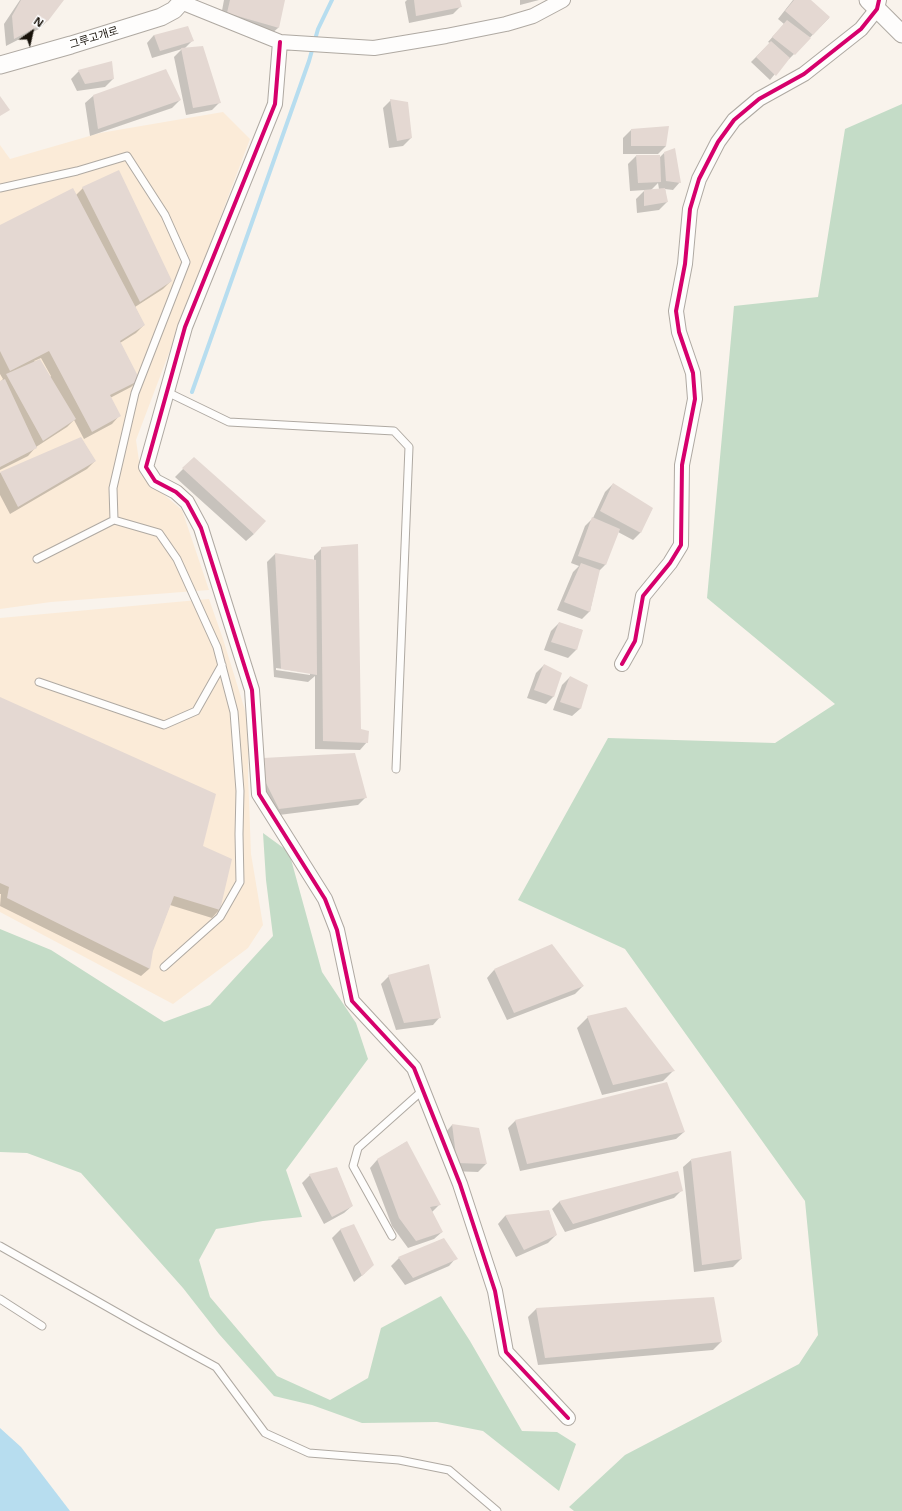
<!DOCTYPE html>
<html>
<head>
<meta charset="utf-8">
<style>
	body { margin:0 }
	#map { position:relative; width:902px; height:1511px; overflow:hidden; background:#f9f3ec; font-family:"Noto Sans",sans-serif }
	canvas { display:block }
	.north { position:absolute; left:12px; top:12px; width:40px; height:40px; -webkit-text-stroke:3px #fff; paint-order:stroke; rotate:34deg; font-size:11px; font-weight:700; line-height:16px; text-align:center; color:#171109 }
	.north::after { content:''; display:block; margin:auto; width:14px; height:18px; background:#171109; clip-path:polygon(50% 0,100% 100%,50% 72%,0 100%) }
</style>
</head>
<body>
<div id="map">
<canvas width="902" height="1511"></canvas>
<div class="north">N</div>
</div>
<script>
const context = document.querySelector('canvas').getContext('2d');
context.lineJoin = 'round';
function paint(path, color) { context.fillStyle = color; context.fill(path, 'evenodd'); }
const toPath = rows => new Path2D(rows.map(r => 'M' + r).join(''));
function strokePath(path, color, width, dash) { context.strokeStyle = color; context.lineWidth = width; context.lineCap = dash ? 'butt' : 'round'; context.setLineDash(dash || []); context.stroke(path); }
function write(font, color, halo, rows, align = 'center') {
  context.font = font + ' "Noto Sans","Noto Sans KR",sans-serif'; context.lineWidth = 3; context.setLineDash([]); context.textBaseline = 'middle'; context.strokeStyle = halo; context.fillStyle = color; for (const [text, x, y, turn = 0] of rows) {
    context.save(); context.translate(x, y); context.rotate((+turn || 0) * Math.PI / 180); context.textAlign = isNaN(turn) ? turn : align; if (halo) context.strokeText(text, 0, 0); context.fillText(text, 0, 0); context.restore();
  }
}
const built = toPath([
	[223,112,250,139,136,440,141,475,182,510,209,590,51,602,0,609,0,145,10,159,100,133],
	[209,599,223,639,249,723,248,774,251,854,263,925,248,948,173,1004,0,912,0,618]
]);
const forest = toPath([
	[902,104,902,1511,574,1511,569,1507,625,1455,799,1364,818,1335,805,1201,625,949,518,900,608,738,775,743,835,704,707,598,734,306,818,297,845,129],
	[263,833,289,852,322,972,356,1023,368,1059,286,1170,302,1217,263,1221,216,1229,199,1260,210,1297,277,1376,330,1400,368,1378,381,1328,441,1296,470,1341,522,1431,557,1432,576,1444,559,1491,483,1431,437,1422,362,1423,312,1405,274,1396,219,1334,183,1288,81,1173,27,1153,0,1152,0,929,51,950,164,1022,210,1005,273,936,266,880]
]);
const water = toPath([
	[0,1428,21,1447,70,1511,0,1511]
]);
const shadow = toPath([
	[20,0,63,0,47,21,39,29,6,46,4,24],
	[224,0,284,0,278,28,270,35,220,21],
	[407,0,459,0,461,6,453,14,409,23,405,2],
	[520,0,539,0,520,5],
	[793,0,809,0,829,18,794,54,789,59,788,58,770,80,751,62,770,43,768,42,784,24,778,19],
	[154,35,193,40,184,49,220,102,212,110,186,115,174,57,182,49,152,58,147,43],
	[79,71,113,79,105,87,77,91,71,79],
	[93,96,180,100,172,108,90,136,85,103],
	[391,100,411,138,403,146,389,148,383,108],
	[631,130,666,146,658,154,623,154,623,138],
	[664,153,680,182,673,190,665,189,667,202,659,210,637,213,636,199,645,190,630,191,628,164,636,156,659,158],
	[658,183,659,189,651,190],
	[83,188,171,281,163,289,135,307,144,325,136,333,120,343,139,380,131,387,110,398,119,416,112,424,84,439,74,420,67,427,36,447,28,456,0,470,0,382,3,379,0,374,0,227,76,195],
	[41,358,51,376,50,377,34,361],
	[81,438,95,461,87,469,10,514,0,495,0,473],
	[194,458,254,534,246,541,175,477],
	[613,484,652,509,640,533,633,540,618,532,605,565,599,571,590,611,582,619,557,610,573,572,579,566,571,563,585,526,593,518,605,492],
	[322,548,360,729,367,742,360,750,315,749,315,676,308,682,274,677,267,562,275,554,314,560,314,556],
	[276,668,310,673,310,675,276,670],
	[559,623,582,630,576,650,568,658,544,650,551,631],
	[544,665,554,696,546,704,527,698,536,673],
	[570,677,587,685,580,709,572,716,553,710,562,685],
	[0,698,201,847,219,910,212,918,170,905,152,951,149,969,141,976,0,906,1,894,0,894],
	[255,766,365,798,358,805,271,816],
	[494,970,583,986,575,994,507,1020,487,978],
	[389,976,440,1017,433,1025,396,1030,381,984],
	[588,1017,673,1071,663,1081,602,1095,577,1028],
	[515,1121,684,1132,676,1139,520,1171,508,1128],
	[452,1125,478,1129,486,1164,478,1172,450,1171,445,1133],
	[406,1142,439,1205,432,1212,442,1232,434,1239,408,1248,392,1226,370,1168,377,1160],
	[691,1160,741,1259,733,1267,694,1272,683,1167],
	[337,1168,352,1206,344,1213,324,1224,302,1183,310,1175],
	[682,1190,674,1198,565,1232,552,1209,560,1201],
	[549,1211,556,1235,548,1243,516,1257,498,1224,505,1216],
	[353,1225,365,1273,354,1282,332,1238,340,1230],
	[443,1239,456,1258,449,1266,405,1285,391,1266,399,1258],
	[713,1298,721,1342,713,1350,538,1365,528,1317,536,1309]
]);
const stream = toPath([
	[192,392,309,61,318,29,332,0]
]);
const building = toPath([
	[21,0,64,0,48,21,14,39,12,16],
	[230,0,285,0,279,28,227,13],
	[414,0,460,0,462,7,416,16],
	[794,0,811,0,830,17,813,35,785,11],
	[787,20,811,38,795,55,772,37],
	[188,26,194,41,160,51,154,35],
	[771,41,790,58,776,76,756,57],
	[203,46,221,103,193,108,181,48],
	[112,61,114,79,85,84,78,70],
	[166,69,181,100,98,129,93,95],
	[0,96,10,110,0,116],
	[390,99,408,102,412,138,397,141],
	[669,126,666,146,631,146,631,129],
	[675,148,681,183,666,181,664,152],
	[636,155,660,155,661,182,638,183],
	[119,170,172,281,140,302,82,187],
	[73,188,145,325,120,341,140,380,110,395,121,416,92,432,49,351,10,371,0,351,0,225],
	[665,188,668,202,644,206,644,190],
	[40,359,76,419,43,441,6,374],
	[5,379,37,448,0,467,0,381],
	[81,437,96,461,18,507,0,472],
	[194,457,266,521,254,534,182,468],
	[613,483,653,508,641,533,600,511],
	[592,517,620,529,606,565,578,556],
	[358,544,361,729,369,731,368,743,323,741,321,547],
	[275,553,316,560,317,675,281,669],
	[581,563,600,570,590,612,564,602],
	[559,622,583,630,577,650,551,642],
	[544,664,562,673,554,697,534,690],
	[570,676,588,685,581,709,560,702],
	[0,697,216,794,203,846,232,859,220,910,174,896,153,951,150,969,7,898,9,887,0,883],
	[355,753,367,798,279,809,266,783,263,758],
	[552,944,584,986,514,1013,494,969],
	[429,964,441,1018,404,1023,388,975],
	[626,1007,675,1071,613,1085,587,1016],
	[667,1082,685,1132,527,1164,515,1120],
	[452,1124,479,1128,487,1164,457,1163],
	[407,1141,441,1205,430,1207,443,1232,416,1241,399,1218,377,1159],
	[731,1151,742,1259,702,1265,691,1159],
	[337,1167,353,1206,332,1217,309,1174],
	[678,1171,683,1191,573,1224,559,1201],
	[549,1210,557,1235,524,1250,505,1215],
	[354,1224,374,1265,362,1276,340,1229],
	[444,1238,458,1259,413,1278,398,1257],
	[714,1297,722,1342,545,1358,536,1308]
]);
const service = toPath([
	[0,188,77,171,127,156,165,215,186,262,135,393,113,488,114,520,37,559],
	[167,392,229,422,394,431,409,447,396,769],
	[114,520,159,533,177,559,217,647,234,712,240,791,239,834,240,882,220,917,164,967],
	[39,682,164,725,196,711,222,665],
	[392,1236,353,1166,358,1148,423,1090],
	[0,1246,139,1325,216,1367,265,1433,309,1453,399,1460,449,1470,497,1511],
	[0,1299,42,1326]
]);
const minor = toPath([
	[181,2,280,42,374,48,446,36,506,24,533,16,563,0],
	[280,42,275,104,185,327,146,467,155,481,176,492,187,502,201,528,252,690,259,794,325,899,337,930,352,1001,414,1068,460,1184,495,1291,506,1352,568,1418],
	[622,664,635,641,643,596,670,563,681,545,682,465,695,399,693,373,679,332,676,311,685,264,690,209,699,179,718,142,734,120,759,99,804,74,861,29,877,9,879,0]
]);
const tertiary = toPath([
	[868,0,902,34],
	[0,65,71,45,161,17,174,10,183,0]
]);
const cycleway = toPath([
	[280,42,275,104,185,327,146,467,155,481,176,492,187,502,201,528,252,690,259,794,325,899,337,930,352,1001,414,1068,460,1184,495,1291,506,1352,568,1418],
	[622,664,635,641,643,596,670,563,681,545,682,465,695,399,693,373,679,332,676,311,685,264,690,209,699,179,718,142,734,120,759,99,804,74,861,29,877,9,879,0]
]);
const streetNames = [
	["그루고개로",94,38,-17]
];
paint(built, '#fbebd8');
paint(forest, '#c4dcc7');
paint(water, '#b7ddef');
paint(shadow, '#0003');
strokePath(stream, '#b7ddef', 4);
paint(building, '#e4d8d2');
strokePath(service, '#afa9a2', 9);
strokePath(minor, '#afa9a2', 16);
strokePath(tertiary, '#afa9a2', 19);
strokePath(service, '#fefdfc', 7);
strokePath(minor, '#fefdfc', 14);
strokePath(tertiary, '#fefdfc', 17);
strokePath(cycleway, '#d6006c', 4);
write('11px', '#171109', '#fff', streetNames);
</script>
</body>
</html>
